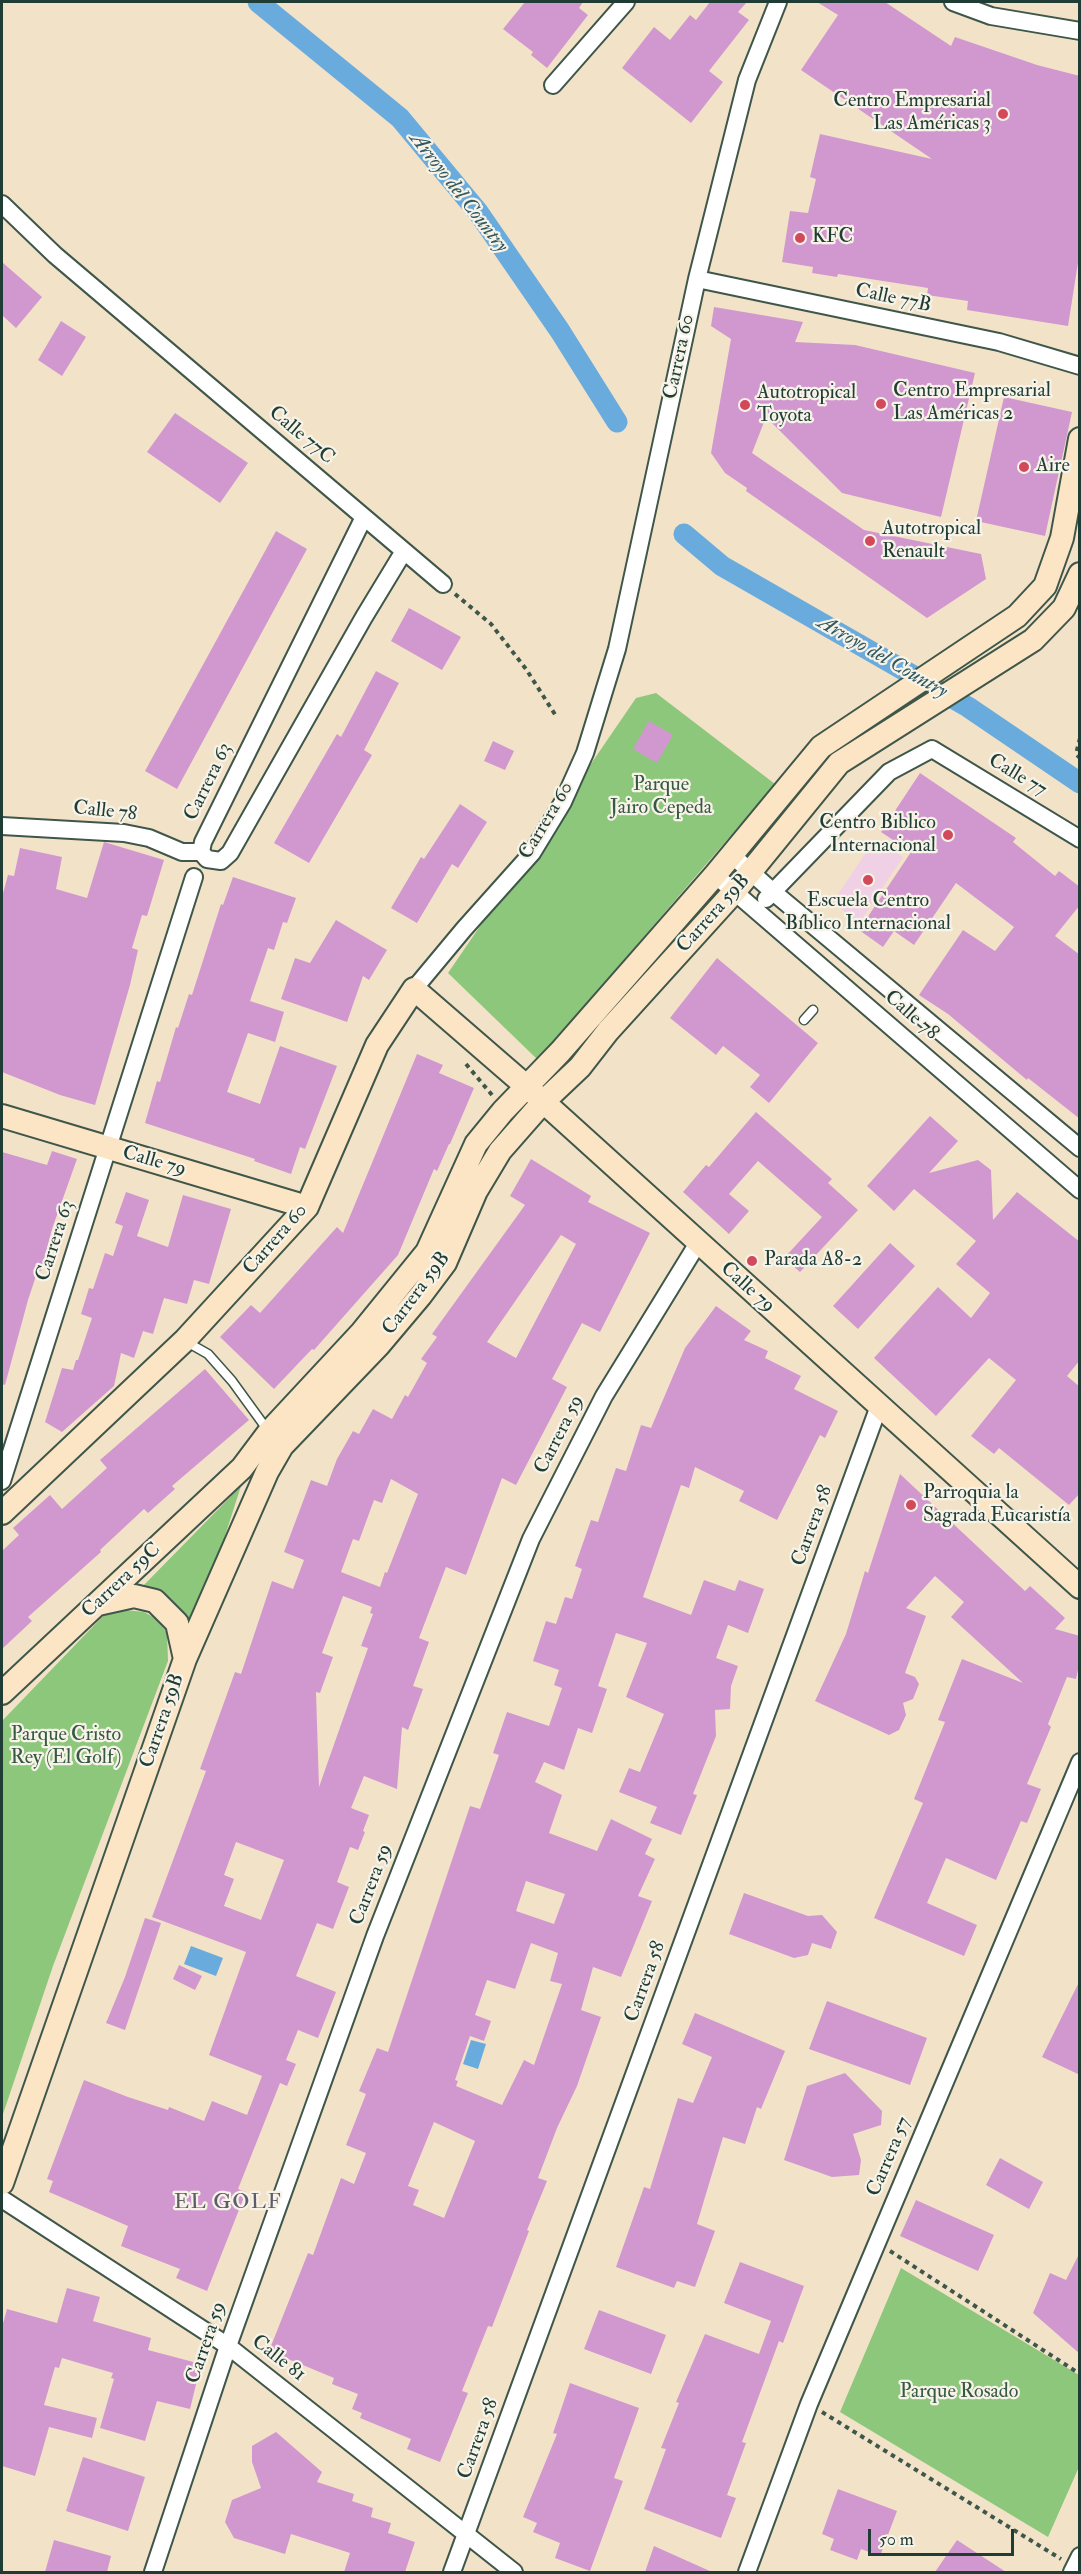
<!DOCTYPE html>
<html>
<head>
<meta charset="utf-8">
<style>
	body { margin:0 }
	#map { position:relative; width:1081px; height:2574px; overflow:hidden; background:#f2e3c8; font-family:"IM FELL Double Pica",serif }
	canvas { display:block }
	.frame { position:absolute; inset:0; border:3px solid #1f3d34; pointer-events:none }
	.scale { position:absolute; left:868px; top:2529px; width:146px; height:27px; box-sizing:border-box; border:3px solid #1f3d34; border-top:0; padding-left:8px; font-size:18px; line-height:21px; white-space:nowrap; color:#1f3d34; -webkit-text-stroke:4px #f7f3e8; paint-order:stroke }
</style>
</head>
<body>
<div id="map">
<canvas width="1081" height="2574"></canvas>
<div class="frame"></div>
<div class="scale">50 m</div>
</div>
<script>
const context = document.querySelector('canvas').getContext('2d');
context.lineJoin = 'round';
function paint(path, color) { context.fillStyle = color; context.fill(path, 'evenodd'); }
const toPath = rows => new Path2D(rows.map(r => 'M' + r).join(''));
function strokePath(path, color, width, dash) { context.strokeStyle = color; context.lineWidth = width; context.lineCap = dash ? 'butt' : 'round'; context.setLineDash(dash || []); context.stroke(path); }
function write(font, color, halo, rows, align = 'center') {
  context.font = font + ' "IM FELL Double Pica",serif'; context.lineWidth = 4.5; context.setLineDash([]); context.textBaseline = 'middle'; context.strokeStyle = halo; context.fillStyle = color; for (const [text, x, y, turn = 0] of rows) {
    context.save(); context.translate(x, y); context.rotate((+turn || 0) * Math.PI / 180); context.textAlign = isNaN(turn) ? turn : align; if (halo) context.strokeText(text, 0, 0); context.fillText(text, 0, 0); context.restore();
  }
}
const built = toPath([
	[875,839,903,857,860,922,832,903]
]);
const green = toPath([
	[656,693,775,784,538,1060,448,973,636,698],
	[241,1486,223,1542,187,1632,141,1588],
	[126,1610,144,1612,155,1618,167,1632,168,1661,53,1966,2,2117,2,1721,103,1616],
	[901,2268,1079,2375,1079,2467,1048,2537,840,2412]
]);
const water = toPath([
	[191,1946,223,1958,216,1976,184,1964],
	[471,2040,486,2044,478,2069,463,2064]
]);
const canal = toPath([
	[258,2,400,118,478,212,560,331,617,422],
	[684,534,722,566,968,707,1080,783]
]);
const building = toPath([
	[525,2,583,2,579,8,588,15,547,68,531,55,533,52,503,29],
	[710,2,747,2,738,12,749,20,709,71,723,82,691,123,622,68,654,27,670,40,690,15,696,20],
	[817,2,885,2,951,46,955,37,1037,65,1080,76,1080,250,1068,326,967,310,968,301,927,295,928,288,838,274,837,277,812,273,813,267,782,262,790,211,808,213,816,179,810,177,820,134,932,159,801,70,838,15],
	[2,262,42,297,16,328,2,315],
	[714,307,803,322,795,342,855,345,975,373,941,517,842,493,766,417,752,453,864,530,981,554,986,579,927,618,746,491,747,488,725,473,711,453,731,339,711,326],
	[61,321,86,337,62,376,38,360],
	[1004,397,1072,412,1045,536,976,521],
	[175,413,248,463,220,503,147,452],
	[276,531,307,549,177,789,145,771],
	[409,608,461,637,442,670,391,641],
	[376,671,399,683,364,750,372,755,309,863,274,843,337,734,341,737],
	[649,721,673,735,657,763,633,749],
	[493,741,514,751,505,770,484,761],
	[920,773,1016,838,1013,842,1055,876,1059,871,1080,887,1080,905,1055,936,1080,955,1080,1119,1028,1078,1027,1080,948,1014,919,995,963,930,995,951,1014,927,956,883,914,945,894,931,883,947,859,930,911,852,881,832],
	[460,804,487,822,458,868,452,864,417,923,391,908,421,857,424,859],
	[104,842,164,860,147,916,142,915,132,948,138,950,130,985,95,1105,60,1095,2,1072,2,897,8,875,14,876,20,848,62,857,56,889,87,898],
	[233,877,296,898,287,923,283,922,274,950,268,948,250,1001,284,1012,275,1042,248,1033,227,1092,260,1104,280,1046,337,1066,305,1149,300,1147,291,1174,254,1161,255,1159,145,1123,157,1081,160,1082,176,1027,178,1028,189,994,192,995,221,904,223,905],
	[336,920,387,950,369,980,363,976,347,1022,281,999,295,958,310,963],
	[717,958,818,1043,769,1103,750,1087,760,1075,723,1046,716,1055,670,1018],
	[417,1054,443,1065,439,1073,474,1088,450,1144,449,1144,437,1171,434,1169,398,1255,314,1350,312,1349,274,1389,220,1337,251,1305,260,1313,337,1227,343,1233],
	[756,1112,832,1179,828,1183,858,1210,800,1272,784,1258,822,1217,758,1161,729,1194,749,1211,729,1234,683,1192,706,1165,709,1167],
	[930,1116,958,1141,929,1173,978,1160,991,1170,993,1220,1017,1192,1080,1242,1080,1360,1067,1376,1080,1387,1080,1493,1069,1505,999,1448,994,1454,971,1436,1016,1380,989,1358,936,1416,874,1358,938,1287,971,1318,990,1293,956,1264,976,1241,914,1189,894,1211,867,1186],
	[52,1151,77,1159,52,1229,41,1271,38,1270,28,1300,5,1385,2,1384,2,1152,47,1165],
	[531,1159,591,1196,588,1202,650,1233,600,1332,582,1323,552,1379,567,1387,516,1485,502,1478,466,1575,446,1567,419,1638,429,1642,413,1686,423,1689,408,1730,402,1727,397,1789,364,1776,351,1808,369,1815,363,1831,365,1832,358,1850,350,1847,337,1882,349,1887,333,1929,317,1923,296,1976,336,1992,318,2038,298,2030,286,2060,296,2064,287,2086,280,2083,238,2189,246,2192,207,2291,176,2278,180,2269,121,2246,128,2226,49,2192,53,2181,47,2179,84,2080,128,2097,168,2110,169,2107,204,2121,212,2101,247,2115,262,2076,209,2055,246,1952,152,1917,206,1771,200,1769,235,1672,241,1674,272,1581,293,1589,304,1560,284,1552,311,1480,327,1486,337,1459,353,1431,359,1434,373,1409,392,1419,405,1395,408,1397,427,1363,421,1359,437,1337,432,1334,525,1205,510,1196],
	[561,1235,576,1244,516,1358,487,1342],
	[391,1479,418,1494,387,1573,385,1572,380,1587,341,1572,353,1539,359,1541,374,1500,382,1503],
	[343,1596,372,1607,370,1613,373,1614,361,1646,368,1648,319,1787,316,1692,320,1693,333,1657,322,1653],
	[236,1842,284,1860,261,1920,224,1906,234,1879,224,1875],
	[126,1192,149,1200,137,1236,168,1247,183,1195,231,1209,209,1284,194,1280,187,1304,164,1298,153,1334,143,1331,134,1358,121,1353,114,1386,62,1432,45,1422,62,1368,73,1370,76,1360,78,1360,92,1318,81,1314,89,1288,93,1289,105,1253,113,1256,123,1226,115,1223],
	[890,1243,915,1266,858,1329,833,1306],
	[716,1306,751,1331,744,1340,768,1351,765,1358,801,1376,794,1389,838,1411,825,1438,820,1435,777,1520,739,1501,744,1491,695,1467,689,1488,681,1485,643,1597,691,1615,704,1580,735,1591,739,1580,764,1589,748,1633,728,1625,716,1658,738,1666,731,1686,730,1709,715,1710,716,1736,693,1794,697,1795,681,1835,650,1823,657,1807,619,1792,629,1768,640,1772,664,1714,626,1697,647,1643,616,1633,598,1686,607,1689,592,1733,578,1728,564,1770,544,1762,535,1782,562,1795,549,1833,597,1851,611,1819,652,1839,645,1854,655,1859,638,1896,652,1901,621,1977,593,1967,581,2010,601,2017,577,2086,557,2128,538,2178,547,2181,527,2230,529,2231,492,2327,488,2326,462,2391,468,2393,440,2462,407,2449,411,2439,360,2418,362,2413,352,2409,358,2394,332,2384,334,2378,269,2351,308,2253,313,2255,341,2178,354,2184,366,2153,346,2145,366,2094,359,2091,377,2048,388,2052,470,1806,480,1809,499,1755,493,1753,507,1712,549,1726,562,1688,554,1685,559,1670,533,1661,546,1621,556,1624,565,1597,572,1599,582,1569,575,1566,591,1520,598,1522,616,1468,626,1471,641,1425,651,1428,685,1348],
	[526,1881,565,1894,554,1924,516,1911],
	[531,1943,558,1953,550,1981,562,1984,534,2065,524,2060,502,2105,456,2086,458,2081,455,2080,470,2036,484,2041,491,2021,475,2015,487,1980,515,1989],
	[434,2122,475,2141,444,2218,413,2205,419,2190,408,2186],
	[205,1369,249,1420,172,1486,175,1489,148,1513,144,1509,100,1550,101,1552,28,1617,32,1621,2,1649,2,1551,19,1535,13,1528,50,1495,62,1509,107,1468,100,1460],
	[900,1474,1025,1591,1030,1586,1065,1618,1055,1629,1080,1636,1080,1661,1076,1679,1067,1677,1048,1724,1051,1727,1027,1784,1041,1789,1027,1823,1021,1821,996,1880,946,1858,927,1903,977,1925,964,1956,874,1918,923,1803,914,1799,945,1722,938,1720,962,1659,1023,1683,951,1617,964,1602,935,1576,906,1608,926,1616,905,1673,915,1677,919,1684,913,1699,903,1703,906,1715,899,1730,889,1735,815,1701,846,1634,865,1571,868,1573],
	[744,1893,808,1916,822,1915,837,1932,831,1949,812,1943,808,1955,794,1958,729,1934],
	[145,1918,161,1923,125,2030,106,2023,125,1977],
	[179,1965,202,1976,195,1990,173,1979],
	[1080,1980,1080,2075,1042,2057],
	[827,2001,927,2038,910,2085,809,2049],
	[695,2013,785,2051,761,2109,757,2107,745,2144,723,2137,697,2224,715,2231,695,2287,677,2281,674,2288,616,2267,644,2187,650,2189,678,2098,693,2103,712,2057,682,2044],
	[845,2073,882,2111,881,2125,853,2134,861,2160,859,2175,832,2177,784,2160,807,2086],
	[1000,2158,1043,2182,1029,2209,986,2185],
	[916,2200,994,2235,978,2271,900,2236],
	[1080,2252,1080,2354,1033,2313,1050,2273,1066,2280],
	[740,2262,804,2286,783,2343,779,2341,742,2442,746,2443,727,2495,736,2498,721,2538,644,2509,666,2449,661,2448,679,2403,676,2402,705,2334,759,2354,771,2321,724,2303],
	[67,2288,100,2297,93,2321,151,2338,148,2350,201,2364,190,2409,157,2401,145,2441,100,2428,114,2379,111,2378,113,2373,62,2358,59,2368,55,2367,44,2405,97,2418,92,2438,49,2427,35,2476,2,2466,2,2327,7,2309,57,2323],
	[599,2310,666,2335,651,2374,584,2349],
	[570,2383,639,2408,614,2478,623,2481,590,2571,555,2558,560,2543,533,2532,537,2523,523,2517,557,2434,553,2433],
	[276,2432,322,2472,317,2482,354,2494,352,2501,373,2508,371,2517,391,2523,388,2533,415,2542,405,2572,344,2572,350,2553,291,2534,285,2554,234,2538,225,2522,232,2500,261,2488,252,2462,252,2446],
	[83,2457,145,2477,128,2531,66,2511],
	[838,2489,897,2511,880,2556,861,2549,857,2560,830,2550,834,2539,822,2534],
	[54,2540,111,2556,107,2572,45,2572],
	[957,2540,1006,2572,935,2572],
	[654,2546,712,2572,645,2572]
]);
const path = toPath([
	[455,594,491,624,526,669,556,716],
	[1080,738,1076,754,1080,758],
	[466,1064,492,1095],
	[890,2251,1080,2374],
	[822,2412,1061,2559]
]);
const lane = toPath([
	[804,1020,813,1010],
	[185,1341,208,1354,232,1381,269,1432]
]);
const street = toPath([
	[953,2,991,16,1080,31],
	[553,85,626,2],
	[2,204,55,255,443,584],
	[697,279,999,342,1080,366],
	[364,517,203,842,201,852,207,859,221,861,230,853,364,617,404,551],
	[2,826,124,833,149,838,182,852,201,852],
	[732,855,772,891,1080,1148],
	[715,875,1080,1190],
	[766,899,889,772,932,749,1080,839],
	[414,989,464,929,532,853,563,802,585,753,617,649,697,279,747,80,778,2],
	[2,1481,194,877],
	[2,2199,228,2346,514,2572],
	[153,2572,228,2346,375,1936,531,1539,604,1396,698,1243],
	[452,2572,879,1406],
	[747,2572,809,2404,1080,1762],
	[1072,2572,1080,2556]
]);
const secondary = toPath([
	[2,1116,307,1207],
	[2,1513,185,1340,307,1207,377,1045,414,989,526,1086,1080,1587],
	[98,1604,134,1596,155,1601,177,1623,185,1659],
	[2,1693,242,1468,269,1432,362,1332,427,1252,476,1144,503,1111,560,1052,715,875,821,747,1017,616,1045,586,1062,538,1080,439],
	[2,2183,185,1659,267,1472,282,1446,378,1346,421,1295,445,1263,476,1191,500,1151,543,1102,580,1067,608,1031,734,892,839,763,1033,640,1064,608,1080,574]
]);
const markers = [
	[1003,114,6,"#d1495b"],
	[800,238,6,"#d1495b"],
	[881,404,6,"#d1495b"],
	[745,405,6,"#d1495b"],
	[1024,467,6,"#d1495b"],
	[870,541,6,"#d1495b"],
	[948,835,6,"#d1495b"],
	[868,880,6,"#d1495b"],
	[752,1261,6,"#d1495b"],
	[911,1505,6,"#d1495b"]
];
const poiNames = [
	["Centro Empresarial",991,102,"right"],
	["Las Américas 3",991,125,"right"],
	["KFC",812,238],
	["Centro Empresarial",893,392],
	["Las Américas 2",893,415],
	["Autotropical",757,394],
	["Toyota",757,417],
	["Aire",1036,467],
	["Autotropical",882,530],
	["Renault",882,553],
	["Centro Biblico",936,824,"right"],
	["Internacional",936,847,"right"],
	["Escuela Centro",868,902,"center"],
	["Bíblico Internacional",868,925,"center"],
	["Parada A8-2",764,1261],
	["Parroquia la",923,1494],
	["Sagrada Eucaristía",923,1517]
];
const streetNames = [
	["Calle 77B",893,299,12],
	["Carrera 60",680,357,-78],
	["Calle 77C",301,436,40],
	["Calle 77",1017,776,31],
	["Carrera 63",209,782,-64],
	["Calle 78",105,812,6],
	["Carrera 60",547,821,-59],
	["Carrera 59B",714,914,-48],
	["Calle 78",911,1016,41],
	["Calle 79",154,1162,16],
	["Carrera 60",276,1240,-49],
	["Carrera 63",56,1241,-72],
	["Calle 79",747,1288,42],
	["Carrera 59B",417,1294,-53],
	["Carrera 59",560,1435,-63],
	["Carrera 58",813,1526,-70],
	["Carrera 59C",122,1581,-43],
	["Carrera 59B",163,1721,-71],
	["Carrera 59",372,1885,-69],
	["Carrera 58",646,1982,-70],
	["Carrera 57",890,2157,-67],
	["Carrera 59",207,2343,-71],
	["Calle 81",278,2359,38],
	["Carrera 58",479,2439,-70]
];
const parkNames = [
	["Parque",661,786],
	["Jairo Cepeda",661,809],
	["Parque Cristo",66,1736],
	["Rey (El Golf)",66,1759],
	["Parque Rosado",959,2393]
];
const waterNames = [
	["Arroyo del Country",458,193,52],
	["Arroyo del Country",882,658,30]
];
const neighbourhoodNames = [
	["EL GOLF",228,2203]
];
paint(built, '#f0d0e5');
paint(green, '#8dc77b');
paint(water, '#6aabde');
strokePath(canal, '#6aabde', 21);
paint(building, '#d198cf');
strokePath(lane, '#3f564a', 11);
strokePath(street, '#3f564a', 20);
strokePath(secondary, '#3f564a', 26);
strokePath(path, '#3f564a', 4, [4.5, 4.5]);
strokePath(lane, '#fff', 8);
strokePath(street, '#fff', 16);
strokePath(secondary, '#fce5c4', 22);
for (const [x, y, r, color] of markers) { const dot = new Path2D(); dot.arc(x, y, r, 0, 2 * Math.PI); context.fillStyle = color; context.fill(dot); strokePath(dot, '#f7f3e8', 2); }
write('20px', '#1f3d34', '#f7f3e8', poiNames, 'left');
write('20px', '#1f3d34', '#f7f3e8', streetNames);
write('20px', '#355942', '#f7f3e8', parkNames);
write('italic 21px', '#32585e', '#f7f3e8', waterNames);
context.letterSpacing = '1.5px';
write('21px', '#5d5d6a', '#f7f3e8', neighbourhoodNames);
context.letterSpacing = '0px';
</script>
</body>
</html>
